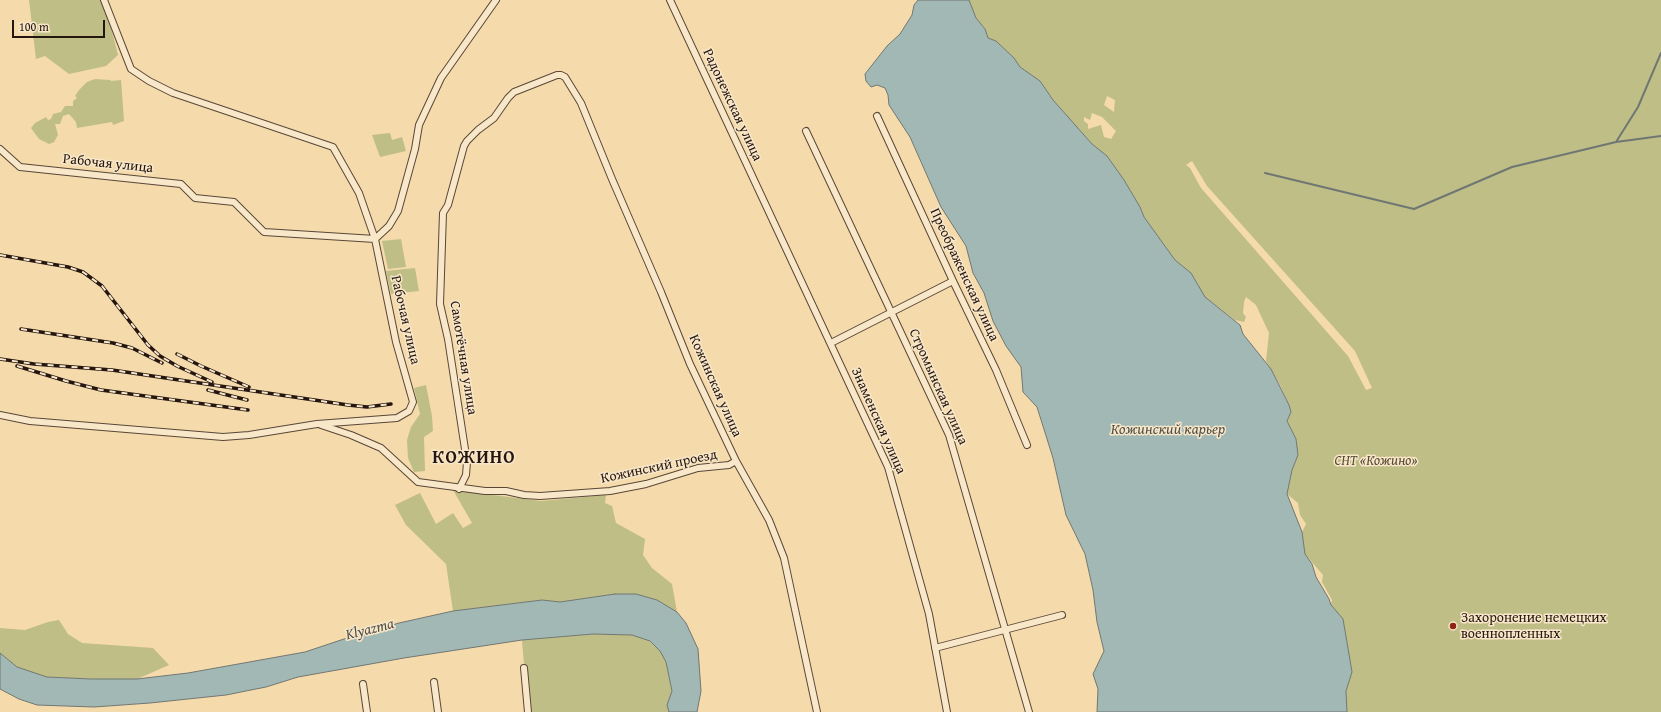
<!DOCTYPE html>
<html>
<head>
<meta charset="utf-8">
<style>
	body { margin:0 }
	#map { position:relative; width:1661px; height:712px; overflow:hidden; background:#f5daab; font-family:"Gentium Book Plus",serif }
	canvas { display:block }
	.scale { position:absolute; left:12px; top:20px; width:93px; height:18px; box-sizing:border-box; border:2px solid #251610; border-top:0; padding-left:5px; font-size:12px; line-height:14px; white-space:nowrap; color:#251610; -webkit-text-stroke:3px #f8e7c8; paint-order:stroke }
</style>
</head>
<body>
<div id="map">
<canvas width="1661" height="712"></canvas>
<div class="scale">100 m</div>
</div>
<script>
const context = document.querySelector('canvas').getContext('2d');
context.lineJoin = 'round';
function paint(path, color) { context.fillStyle = color; context.fill(path, 'evenodd'); }
const toPath = rows => new Path2D(rows.map(r => 'M' + r).join(''));
function strokePath(path, color, width, dash) { context.strokeStyle = color; context.lineWidth = width; context.lineCap = dash ? 'butt' : 'round'; context.setLineDash(dash || []); context.stroke(path); }
function write(font, color, halo, rows, align = 'center') {
  context.font = font + ' "Gentium Book Plus",serif'; context.lineWidth = 3; context.setLineDash([]); context.textBaseline = 'middle'; context.strokeStyle = halo; context.fillStyle = color; for (const [text, x, y, turn = 0] of rows) {
    context.save(); context.translate(x, y); context.rotate((+turn || 0) * Math.PI / 180); context.textAlign = isNaN(turn) ? turn : align; if (halo) context.strokeText(text, 0, 0); context.fillText(text, 0, 0); context.restore();
  }
}
const green = toPath([
	[29,0,104,0,118,55,106,66,69,74,45,56,36,59],
	[969,0,1661,0,1661,712,1347,712,1346,691,1352,671,1343,619,1331,605,1332,600,1322,582,1323,575,1305,554,1302,532,1306,524,1300,515,1298,503,1287,494,1292,470,1298,455,1296,439,1287,421,1291,412,1289,405,1280,385,1266,361,1269,333,1256,305,1246,297,1244,302,1243,313,1246,317,1244,322,1235,320,1205,297,1191,273,1175,260,1144,217,1140,207,1124,180,1107,156,1092,144,1053,100,1040,81,1020,67,1014,58,996,41,988,38,985,29,976,18],
	[1107,96,1115,100,1114,112,1104,105],
	[1092,113,1102,117,1116,131,1111,139,1104,137,1101,125,1088,129,1088,124,1084,121,1084,117,1090,120],
	[1192,161,1207,186,1355,351,1372,388,1366,390,1348,356,1201,188,1190,168,1186,165],
	[95,79,110,80,111,81,121,80,124,121,113,125,112,122,77,128,76,122,69,114,63,116,60,124,55,124,58,135,54,142,49,144,39,139,31,128,35,123,46,117,48,120,51,119,53,114,61,112,65,106,73,106,73,101,77,98,75,96,79,90,87,82],
	[390,133,392,140,402,137,406,151,380,157,372,135],
	[401,239,406,267,388,269,382,241],
	[415,268,419,291,391,294,386,271],
	[426,385,432,416,433,431,424,437,425,471,414,472,408,458,407,440,411,427,420,414,414,388],
	[453,490,541,501,606,495,605,503,612,506,616,523,645,539,643,555,652,568,672,584,677,612,657,600,636,594,615,594,560,602,542,600,453,611,446,564,406,525,395,505,420,493,436,524,453,513,463,528,472,523],
	[59,620,68,634,82,643,153,648,169,665,137,679,91,679,47,677,17,667,0,653,0,628,25,630,48,622],
	[593,634,632,635,649,641,660,651,666,662,672,691,667,705,669,712,528,712,522,640]
]);
const water = toPath([
	[918,0,969,0,976,18,985,29,988,38,996,41,1014,58,1020,67,1040,81,1053,100,1092,144,1107,156,1124,180,1140,207,1144,217,1175,260,1191,273,1205,297,1240,325,1243,334,1271,369,1289,405,1291,412,1287,421,1296,439,1298,455,1292,470,1287,494,1302,532,1305,554,1312,564,1316,577,1329,599,1331,605,1343,619,1352,672,1346,691,1347,712,1097,712,1098,689,1093,674,1104,651,1097,622,1093,590,1085,554,1066,515,1053,458,1037,407,1023,392,1021,367,1006,346,993,321,984,293,973,273,966,246,941,207,910,137,889,105,888,95,885,88,877,85,871,87,866,81,865,74,887,46,900,34,912,15,914,5,918,0],
	[615,594,636,594,657,600,677,612,686,623,698,649,701,691,697,712,669,712,667,705,672,691,666,662,660,651,650,641,632,635,593,634,522,640,404,658,298,677,266,687,226,695,150,703,94,707,37,705,19,699,0,689,0,653,17,667,47,677,91,679,137,679,188,673,305,652,347,638,399,623,453,611,542,600,560,602,615,594]
]);
const stream = toPath([
	[1616,142,1638,107,1661,53],
	[1265,173,1414,209,1512,167,1616,142,1661,136]
]);
const minor = toPath([
	[670,0,888,467,929,614,947,712],
	[877,116,953,281,996,370,1027,445],
	[806,131,949,435,1029,712],
	[0,149,20,167,181,184,195,198,234,202,264,232,375,239],
	[375,239,389,226,398,211,415,149,419,125,441,78,496,0],
	[831,343,953,281],
	[0,415,30,421,223,437,249,435,317,424,397,418,409,411,413,402,396,342,375,239,359,193,333,147,173,93,149,81,131,69,104,0],
	[321,425,351,435,381,448,418,482,485,491,506,491,524,495,540,496,610,491,646,484,698,468,729,465,736,461],
	[459,489,466,475,467,462,448,339,440,304,443,213,448,205,464,146,467,141,478,130,494,118,508,98,514,92,557,75,561,75,565,77,581,103,612,179,661,292,690,364,736,461,769,520,784,558,817,712],
	[935,648,1062,615],
	[524,668,528,712],
	[434,682,438,712],
	[363,684,367,712]
]);
const rail = toPath([
	[0,255,68,267,83,272,102,286,148,345,160,356,177,366,212,382],
	[21,329,113,343,132,348,162,363],
	[177,354,201,366,249,387],
	[0,359,34,364,112,370,348,405,367,407,391,404],
	[17,366,66,381,101,390,248,410],
	[208,390,247,400]
]);
const markers = [
	[1453,626,4,"#8f2418"]
];
const streetNames = [
	["Радонежская улица",732,105,65],
	["Рабочая улица",108,164,6],
	["Преображенская улица",964,275,65],
	["Рабочая улица",405,320,77],
	["Самотёчная улица",463,358,81],
	["Кожинская улица",715,386,66],
	["Стромынская улица",938,387,66],
	["Знаменская улица",878,421,66],
	["Кожинский проезд",659,467,-12]
];
const parkNames = [
	["СНТ «Кожино»",1376,461]
];
const poiNames = [
	["Захоронение немецких",1461,618],
	["военнопленных",1461,634]
];
const waterNames = [
	["Кожинский карьер",1168,430],
	["Klyazma",370,630,-14]
];
const districtNames = [
	["КОЖИНО",474,458]
];
paint(green, '#bfbe87');
paint(water, '#a2b8b5');
strokePath(water, '#707773', 1);
strokePath(stream, '#707773', 2);
strokePath(minor, '#594737', 8);
strokePath(minor, '#f8e7c8', 6);
strokePath(rail, '#251610', 3.5);
strokePath(rail, '#f8e7c8', 2, [6]);
for (const [x, y, r, color] of markers) { const dot = new Path2D(); dot.arc(x, y, r, 0, 2 * Math.PI); context.fillStyle = color; context.fill(dot); strokePath(dot, '#f8e7c8', 1.5); }
write('14px', '#251610', '#f8e7c8', streetNames);
write('italic 14px', '#534834', '#f8e7c8', parkNames);
write('14px', '#251610', '#f8e7c8', poiNames, 'left');
write('italic 15px', '#514f4a', '#f8e7c8', waterNames);
context.letterSpacing = '1px';
write('bold 18px', '#251610', '#f8e7c8', districtNames);
context.letterSpacing = '0px';
</script>
</body>
</html>
